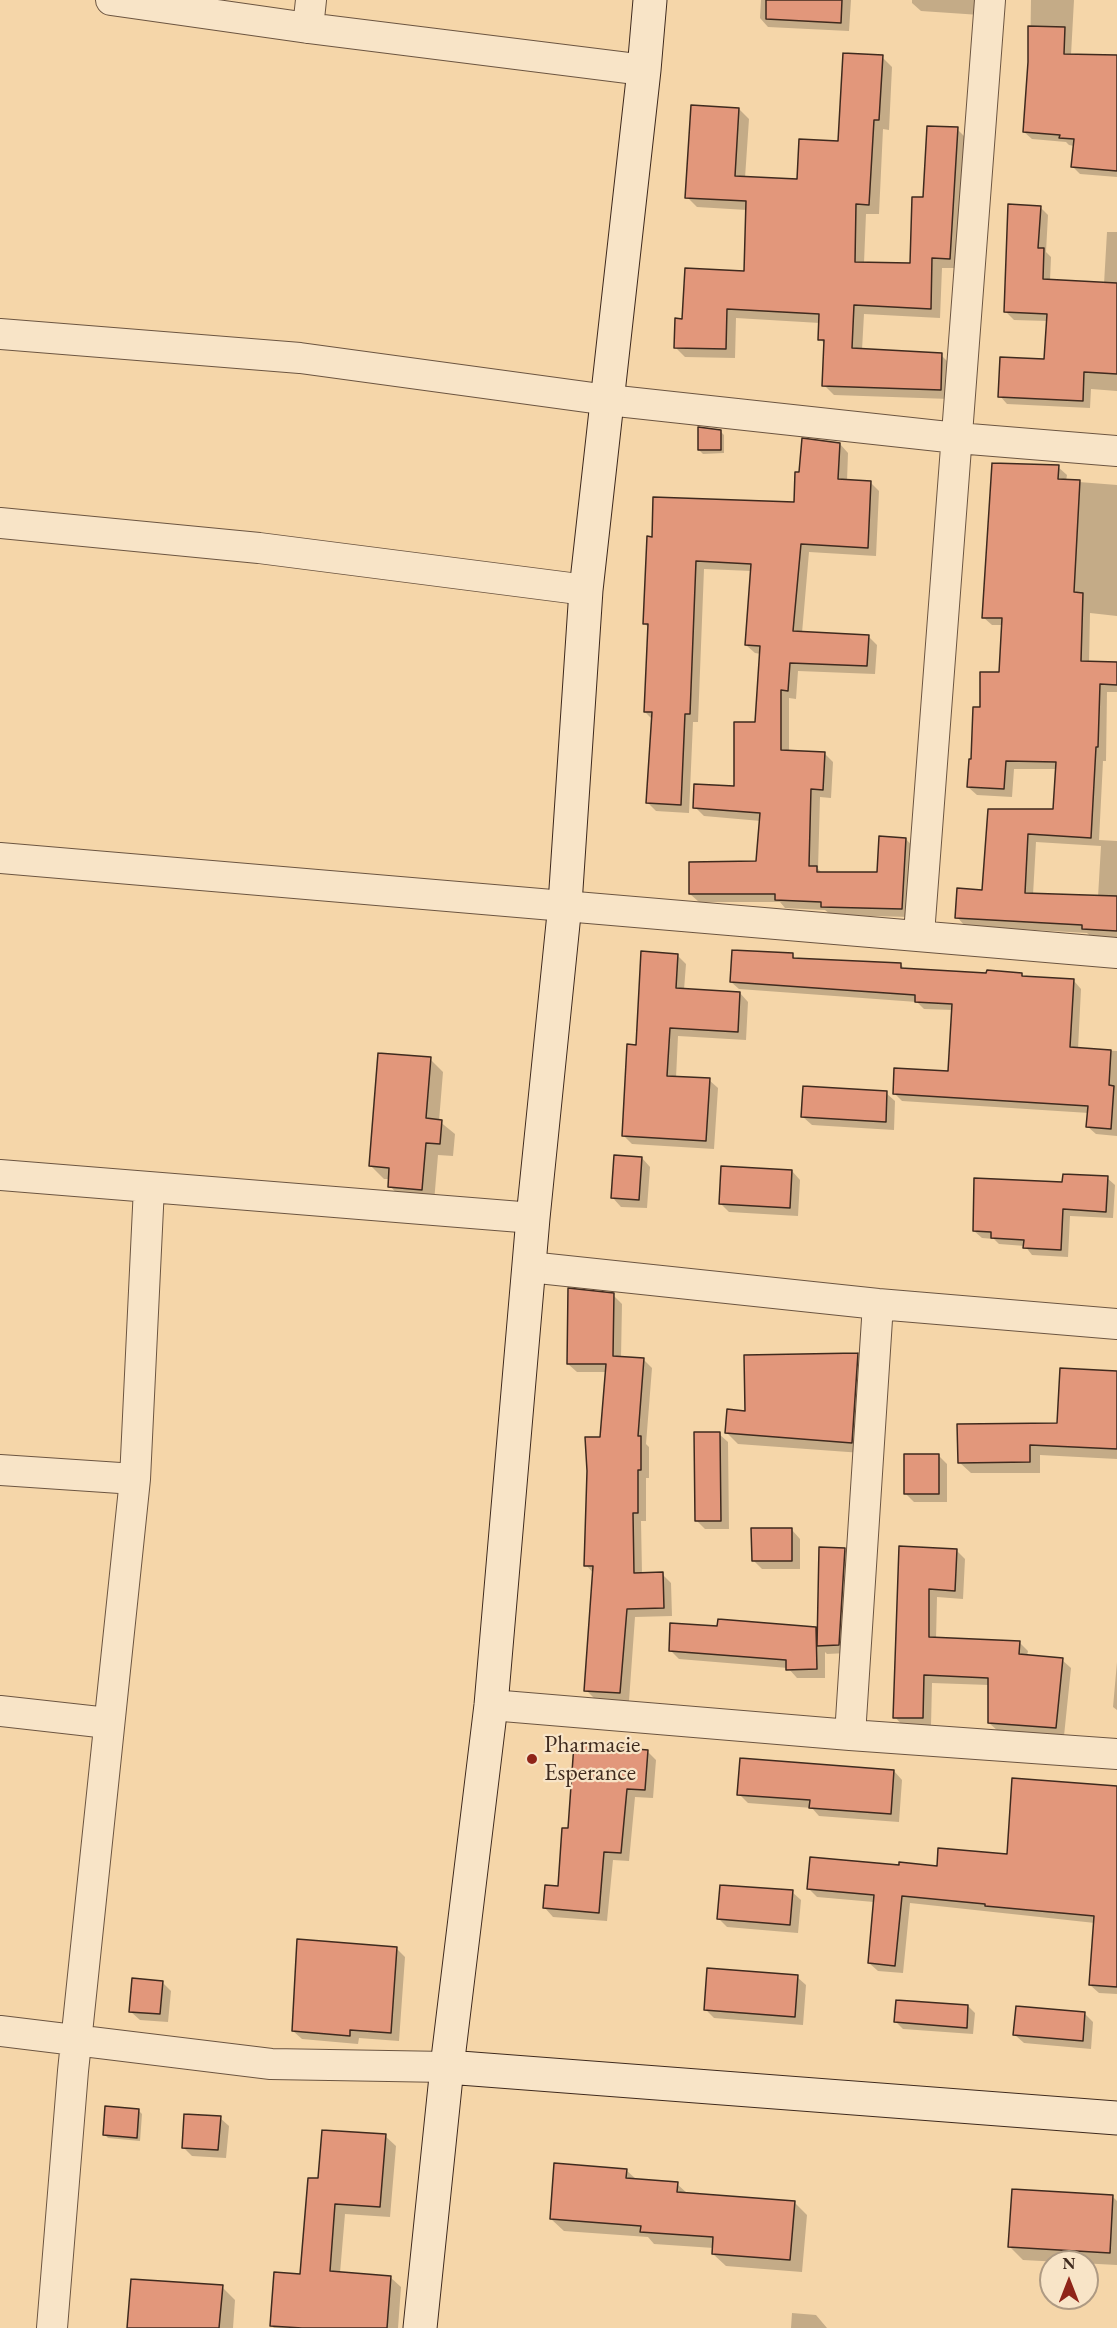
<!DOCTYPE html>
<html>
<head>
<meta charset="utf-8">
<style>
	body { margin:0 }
	#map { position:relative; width:1117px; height:2328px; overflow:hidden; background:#f5d6a9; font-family:"EB Garamond",serif }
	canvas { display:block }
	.north { position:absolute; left:1039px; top:2250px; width:60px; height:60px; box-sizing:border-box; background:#f8e4c7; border:2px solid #ae9a83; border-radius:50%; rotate:0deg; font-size:16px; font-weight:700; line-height:24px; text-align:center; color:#3f2a1e }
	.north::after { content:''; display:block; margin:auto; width:21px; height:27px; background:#8f2418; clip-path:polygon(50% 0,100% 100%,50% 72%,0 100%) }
</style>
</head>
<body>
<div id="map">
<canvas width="1117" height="2328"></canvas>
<div class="north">N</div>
</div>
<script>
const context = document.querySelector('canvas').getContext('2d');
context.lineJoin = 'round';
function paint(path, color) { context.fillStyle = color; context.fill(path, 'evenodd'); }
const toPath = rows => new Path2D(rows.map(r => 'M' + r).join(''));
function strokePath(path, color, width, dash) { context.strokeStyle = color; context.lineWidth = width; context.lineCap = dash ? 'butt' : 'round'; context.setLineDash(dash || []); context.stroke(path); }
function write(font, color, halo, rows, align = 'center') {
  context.font = font + ' "EB Garamond",serif'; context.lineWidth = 4.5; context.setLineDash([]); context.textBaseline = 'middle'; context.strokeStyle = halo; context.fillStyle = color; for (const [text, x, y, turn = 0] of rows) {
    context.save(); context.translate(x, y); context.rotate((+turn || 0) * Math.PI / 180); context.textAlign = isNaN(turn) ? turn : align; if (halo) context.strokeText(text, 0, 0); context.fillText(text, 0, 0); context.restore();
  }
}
const shadow = toPath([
	[761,0,851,0,849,31,768,27,760,18],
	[912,0,981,0,980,15,921,11,912,3],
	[1031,0,1074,0,1071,55,1117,55,1117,177,1080,174,1072,166,1074,146,1069,145,1066,142,1032,139,1024,132,1030,63],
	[882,57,892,67,889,130,883,129,879,214,866,214,864,263,911,264,924,198,957,129,967,139,960,268,942,268,940,318,864,314,862,350,941,355,951,365,950,399,834,395,824,385,825,344,820,339,820,323,736,318,735,358,685,357,675,347,684,320,745,272,747,210,697,207,687,197,739,109,749,119,745,178,798,181,839,142],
	[1040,207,1048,215,1046,252,1051,257,1050,281,1104,284,1107,232,1117,232,1117,391,1091,389,1090,408,1007,404,1000,396,1045,361,1048,321,1014,320,1006,312],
	[720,431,724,435,724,453,703,454,699,450],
	[840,444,848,453,847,481,871,483,879,491,876,556,809,552,802,633,868,636,877,645,875,674,798,671,796,699,789,698,789,751,824,753,833,762,831,798,820,797,818,869,823,874,879,874,906,839,914,848,911,917,831,915,825,910,785,908,780,902,699,902,690,894,758,862,761,821,704,816,695,807,735,788,756,724,761,654,755,653,746,645,752,571,704,569,698,722,693,722,689,813,656,811,648,803,653,720,645,712,650,629,644,623,648,538,796,504,800,474],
	[1058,467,1067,475,1066,481,1117,485,1117,616,1090,613,1089,662,1117,664,1117,692,1107,692,1106,761,1103,761,1099,840,1117,841,1117,939,1092,937,1087,933,965,926,957,917,983,891,989,810,1055,810,1057,769,1014,769,1012,797,977,795,968,787,981,709,1000,674,1003,625,992,625,983,617],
	[1036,842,1101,846,1098,897,1033,895],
	[677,955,686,964,684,990,740,993,748,1002,746,1040,678,1036,676,1078,709,1080,718,1088,714,1149,632,1144,623,1135,637,1046],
	[792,955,797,960,901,965,906,970,1021,974,1025,978,1074,981,1081,989,1078,1049,1117,1051,1117,1136,1096,1134,1088,1127,1089,1113,902,1101,894,1093,949,1073,953,1010,924,1009,917,1002,739,989,731,982],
	[430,1059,443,1072,439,1121,455,1134,453,1156,438,1155,434,1202,403,1200,390,1186,390,1179,384,1179,371,1166],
	[886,1093,895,1101,894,1130,812,1125,803,1117],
	[642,1158,650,1167,647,1208,621,1207,613,1198],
	[792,1171,800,1180,798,1216,729,1212,720,1203],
	[1107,1178,1115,1185,1113,1218,1070,1216,1068,1257,1032,1255,1025,1246,999,1244,994,1239,982,1238,974,1231],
	[613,1295,622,1304,621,1358,643,1359,652,1368,646,1444,649,1447,649,1478,646,1478,646,1521,641,1521,642,1574,662,1574,671,1583,672,1616,635,1617,629,1701,595,1699,586,1690,594,1574,586,1565,602,1438,607,1372,577,1372,568,1364],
	[857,1355,868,1366,862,1453,738,1444,727,1433,746,1412],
	[1117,1373,1117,1459,1040,1455,1040,1473,971,1473,959,1462,1059,1424],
	[719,1434,728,1442,729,1529,705,1529,696,1520],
	[938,1455,947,1464,947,1502,914,1502,905,1493],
	[792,1530,800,1539,800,1569,762,1569,753,1560],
	[901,1547,957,1551,965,1559,963,1599,937,1597,936,1639,1019,1642,1028,1651,1027,1656,1062,1660,1071,1668,1064,1736,998,1731,989,1723,989,1685,932,1683,931,1726,903,1726,895,1717],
	[844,1549,853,1558,847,1653,827,1654,825,1652,825,1678,797,1678,788,1668,679,1659,670,1650,816,1628,819,1631],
	[1117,1662,1117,1710,1113,1707],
	[647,1751,656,1760,653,1798,635,1797,629,1861,613,1860,607,1921,553,1917,545,1908,560,1888,569,1830],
	[894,1771,902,1780,899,1822,819,1816,812,1808,748,1803,739,1794],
	[1117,1787,1117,1994,1099,1993,1090,1985,1095,1923,910,1903,903,1973,878,1971,869,1963,874,1902,817,1897,809,1889,1008,1855],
	[792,1892,801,1900,798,1933,727,1927,719,1919],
	[396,1948,405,1957,399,2041,359,2038,358,2044,302,2039,293,2031],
	[797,1977,806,1985,803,2025,714,2018,706,2010],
	[162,1982,171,1991,168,2022,140,2020,131,2012],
	[968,2006,975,2013,973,2034,903,2029,896,2022],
	[1084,2013,1093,2022,1091,2049,1024,2043,1015,2035],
	[138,2110,142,2114,140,2141,108,2138,104,2134],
	[220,2118,229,2126,226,2158,192,2156,183,2147],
	[385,2136,396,2146,390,2217,345,2214,340,2273,390,2277,401,2287,398,2328,274,2328,271,2325,302,2276,319,2180],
	[626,2170,637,2180,677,2184,688,2194,794,2202,807,2215,802,2272,726,2266,713,2254,714,2248,654,2244,648,2237,564,2231,551,2219],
	[1112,2196,1117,2201,1117,2265,1023,2260,1010,2247],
	[222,2287,235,2300,233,2328,128,2328],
	[792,2313,816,2315,827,2328,791,2328]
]);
const building = toPath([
	[766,0,842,0,841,23,766,19,766,0],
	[1028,26,1065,27,1064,54,1117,55,1117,171,1071,167,1074,139,1059,138,1060,135,1023,132,1028,62,1028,26],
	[843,53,883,55,879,120,874,120,869,205,856,204,855,262,910,263,912,197,923,197,927,126,958,127,950,259,932,258,931,309,854,305,852,348,942,353,941,390,822,386,824,340,818,340,819,314,727,309,726,349,674,348,675,318,682,319,685,268,744,271,746,201,685,198,691,105,739,108,735,176,797,179,799,139,838,141,843,53],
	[1008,204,1041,206,1038,248,1044,248,1043,279,1117,283,1117,374,1084,372,1083,401,998,397,1000,357,1044,359,1047,314,1004,312,1008,204],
	[698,427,721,430,721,450,698,450,698,427],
	[802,438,840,443,838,479,871,481,868,548,801,544,793,631,869,635,867,666,790,663,788,691,781,690,781,750,825,752,823,790,811,789,809,866,817,866,817,872,877,872,879,836,906,838,902,909,821,907,821,902,775,900,775,894,689,894,689,862,756,861,760,813,693,808,694,784,734,786,734,722,755,722,760,646,745,645,751,564,696,561,690,714,685,714,681,805,646,803,652,712,644,712,648,624,643,624,647,536,652,537,653,497,794,502,795,472,799,472,802,438],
	[992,463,1059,465,1058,479,1080,480,1074,592,1083,593,1081,661,1117,662,1117,685,1100,684,1098,747,1096,747,1091,838,1028,834,1025,893,1117,896,1117,931,1082,929,1082,925,955,918,957,888,982,890,988,809,1053,809,1056,762,1006,761,1004,789,967,787,969,759,971,759,973,707,980,707,980,672,999,672,1002,618,982,618,992,463],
	[732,950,793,953,793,958,901,963,901,968,986,973,987,970,1022,973,1022,976,1074,979,1070,1047,1111,1050,1109,1085,1114,1086,1111,1129,1086,1127,1088,1106,893,1094,894,1068,948,1071,952,1004,915,1002,915,995,730,982,732,950],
	[641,951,678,954,676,988,740,992,738,1032,670,1028,667,1076,710,1078,706,1141,622,1136,627,1044,636,1045,641,951],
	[378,1053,431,1057,426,1118,442,1120,440,1144,426,1143,422,1190,388,1187,389,1168,369,1166,378,1053],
	[803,1086,887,1091,886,1122,801,1117,803,1086],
	[614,1155,642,1157,639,1200,611,1198,614,1155],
	[721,1166,792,1170,790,1208,719,1204,721,1166],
	[1063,1174,1108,1176,1106,1212,1063,1209,1061,1250,1023,1248,1024,1240,991,1238,991,1232,973,1231,974,1178,1062,1182,1063,1174],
	[568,1288,614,1293,613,1356,644,1358,638,1436,641,1436,641,1470,638,1470,638,1513,633,1513,634,1573,663,1572,664,1608,627,1609,620,1693,584,1691,593,1566,584,1566,587,1471,585,1437,600,1437,606,1364,567,1364,568,1288],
	[858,1353,852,1443,725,1433,727,1409,745,1411,744,1355,858,1353],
	[1060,1368,1117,1371,1117,1449,1030,1445,1030,1462,958,1463,957,1424,1057,1423,1060,1368],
	[694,1432,720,1432,721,1521,695,1521,694,1432],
	[904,1454,939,1454,939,1494,904,1494,904,1454],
	[751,1528,792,1528,792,1561,752,1561,751,1528],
	[899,1546,957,1549,955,1591,929,1589,929,1637,1020,1641,1019,1654,1063,1658,1056,1728,988,1723,988,1678,924,1675,923,1718,893,1718,899,1546],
	[819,1547,845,1548,839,1645,817,1646,819,1547],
	[718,1619,816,1627,817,1669,786,1670,786,1660,669,1651,670,1623,717,1626,718,1619],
	[574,1744,648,1750,645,1790,627,1789,621,1853,604,1852,599,1913,543,1908,545,1885,558,1886,562,1828,568,1828,574,1744],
	[740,1758,894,1770,891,1814,809,1808,810,1800,737,1795,740,1758],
	[1012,1778,1117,1786,1117,1987,1089,1985,1094,1916,985,1906,985,1904,902,1896,895,1966,868,1963,874,1895,807,1889,810,1857,899,1865,899,1862,937,1866,938,1848,1007,1854,1012,1778],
	[720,1885,793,1890,790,1925,717,1919,720,1885],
	[297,1939,397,1947,391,2033,350,2030,350,2036,292,2031,297,1939],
	[707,1968,798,1975,795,2017,704,2010,707,1968],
	[132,1978,163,1981,160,2014,129,2012,132,1978],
	[896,2000,968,2005,967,2028,894,2022,896,2000],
	[1016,2006,1085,2012,1083,2041,1013,2035,1016,2006],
	[105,2106,139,2109,137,2138,103,2135,105,2106],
	[184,2114,221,2116,218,2150,182,2148,184,2114],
	[322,2130,386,2134,380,2207,335,2204,330,2271,391,2276,387,2328,302,2328,270,2326,274,2272,300,2274,308,2178,318,2178,322,2130],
	[554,2163,627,2169,626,2178,678,2182,677,2192,795,2201,790,2260,712,2254,713,2237,640,2232,641,2226,550,2219,554,2163],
	[1012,2189,1113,2195,1110,2253,1008,2247,1012,2189],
	[131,2279,223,2285,219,2328,127,2328,131,2279]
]);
const street = toPath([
	[111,0,308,28,644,70],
	[308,28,311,0],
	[0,334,300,358,608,400,957,438,1117,451],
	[0,523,259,548,586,590],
	[0,858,1117,953],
	[919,934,990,0],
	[0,1175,533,1218],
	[529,1267,878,1304,1117,1324],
	[0,1470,135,1479],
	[491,1705,850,1735,1117,1754],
	[0,1711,108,1723],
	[850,1735,878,1304],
	[0,2031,271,2064,447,2067],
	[52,2328,73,2071,135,1479,149,1187]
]);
const secondary = toPath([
	[447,2067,1117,2118],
	[420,2328,447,2067,491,1705,533,1218,565,904,586,590,644,70,650,0]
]);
const markers = [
	[532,1759,6,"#8f2418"]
];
const poiNames = [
	["Pharmacie",544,1745],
	["Esperance",544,1773]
];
paint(shadow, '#0003');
paint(building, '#e2977b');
strokePath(building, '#3f2a1e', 1.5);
strokePath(street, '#6c5541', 32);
strokePath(secondary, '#3f2a1e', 35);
strokePath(street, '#f8e4c7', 30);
strokePath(secondary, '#f8e4c7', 33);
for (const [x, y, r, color] of markers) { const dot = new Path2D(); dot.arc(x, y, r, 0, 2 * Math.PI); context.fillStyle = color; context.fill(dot); strokePath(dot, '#f8e4c7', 2); }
write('24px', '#3f2a1e', '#f8e4c7', poiNames, 'left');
</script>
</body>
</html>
